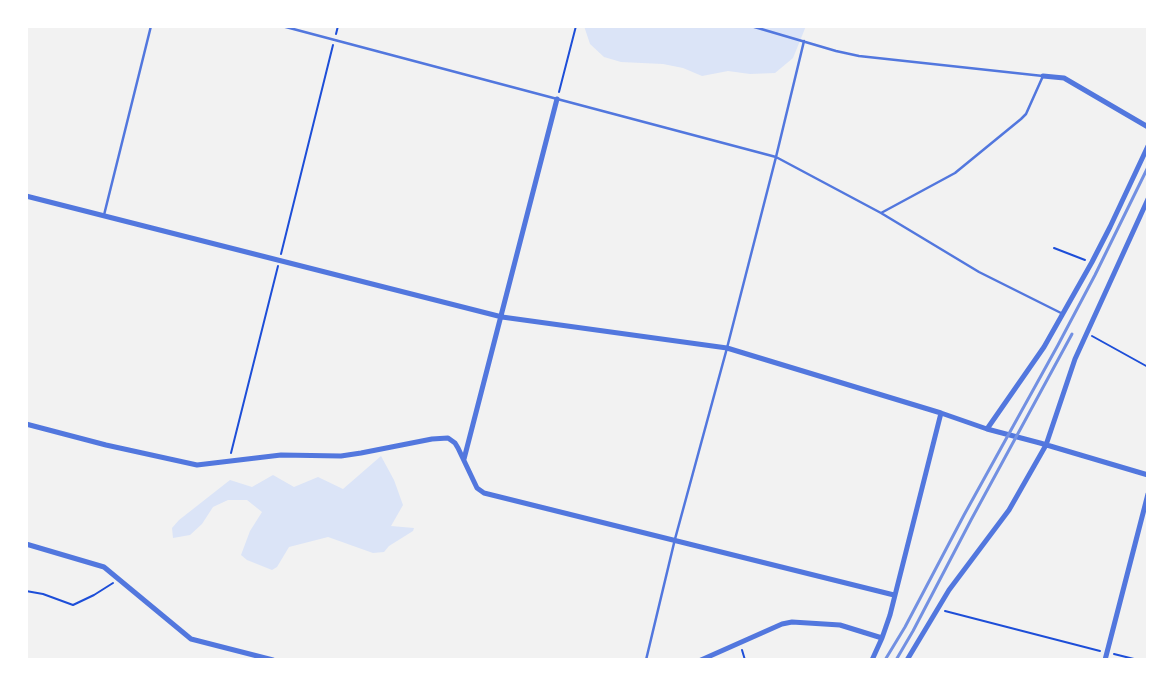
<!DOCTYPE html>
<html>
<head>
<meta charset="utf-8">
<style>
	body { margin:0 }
	#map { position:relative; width:1174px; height:686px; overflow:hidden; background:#f2f2f2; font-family:"Noto Sans",sans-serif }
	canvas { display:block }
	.frame { position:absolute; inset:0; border:28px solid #fff; pointer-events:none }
</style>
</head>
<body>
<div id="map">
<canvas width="1174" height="686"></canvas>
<div class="frame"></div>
</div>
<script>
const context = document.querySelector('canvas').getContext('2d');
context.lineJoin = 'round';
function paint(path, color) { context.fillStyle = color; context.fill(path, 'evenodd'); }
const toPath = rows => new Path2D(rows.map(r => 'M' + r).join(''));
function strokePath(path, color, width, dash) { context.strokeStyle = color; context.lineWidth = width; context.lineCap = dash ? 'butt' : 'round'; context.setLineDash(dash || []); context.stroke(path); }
const green = toPath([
	[584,26,806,26,793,58,775,73,750,74,728,71,702,76,683,68,663,64,621,62,604,57,590,44],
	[381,456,394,480,403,505,391,526,414,528,413,531,389,546,384,552,373,553,328,537,289,547,277,567,272,570,247,560,241,555,250,531,262,512,247,500,228,500,213,507,202,524,190,535,173,538,172,528,179,520,230,480,252,487,273,475,294,487,318,477,343,489]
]);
const path = toPath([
	[336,34,338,26],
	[559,92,576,26],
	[1054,248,1085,260],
	[281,254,333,45],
	[1092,336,1148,367],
	[231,453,278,266],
	[26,591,43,594,73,605,94,595,113,583],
	[945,611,1100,651],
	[742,650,745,660],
	[1114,654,1138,660]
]);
const service = toPath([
	[282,26,776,157,881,213,979,272,1063,314],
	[751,26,836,51,859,56,1043,76,1026,114,1021,119,955,173,881,213],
	[104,215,151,26],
	[646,660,675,539,727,348,776,157,804,41]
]);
const minor = toPath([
	[1043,76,1064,78,1148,127],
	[26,196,502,317,727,348,941,413,987,429,1040,443,1148,475],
	[26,424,106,445,197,465,281,455,341,456,361,453,432,439,448,438,455,443,458,448,477,488,484,493,894,595],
	[987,429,1044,347,1092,262,1110,227,1148,146],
	[464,459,557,99],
	[26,544,104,567,191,639,273,660],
	[701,660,782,624,792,622,840,625,882,638],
	[872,660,882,638,890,615,941,413],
	[907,660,949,590,1009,510,1046,445,1075,359,1148,199],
	[1105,660,1148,494]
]);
const rail = toPath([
	[885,660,905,627,964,515,1058,345,1095,275,1148,167],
	[896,660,913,631,971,520,1072,334]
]);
paint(green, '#dbe4f7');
strokePath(path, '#1d4ed8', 2);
strokePath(service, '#5277de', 2.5);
strokePath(minor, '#5277de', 5);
strokePath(rail, '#7290e2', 3);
</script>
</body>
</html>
